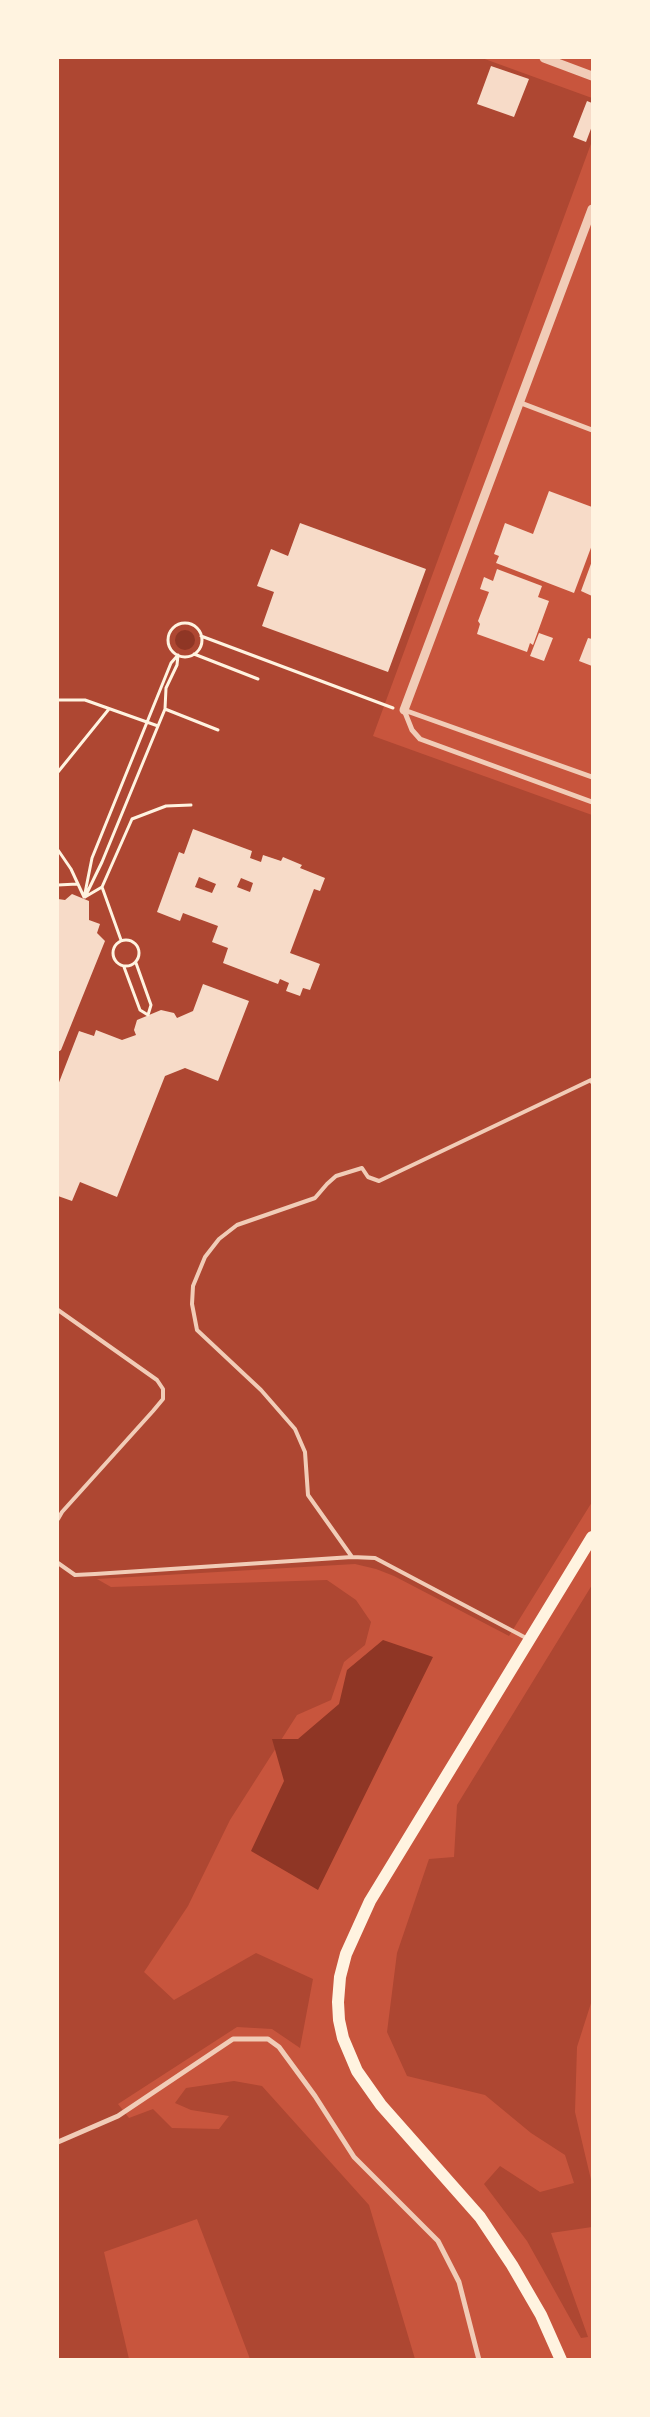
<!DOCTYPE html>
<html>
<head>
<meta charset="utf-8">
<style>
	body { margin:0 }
	#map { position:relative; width:650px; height:2417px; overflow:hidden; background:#c8553d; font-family:Montserrat,sans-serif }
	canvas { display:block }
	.frame { position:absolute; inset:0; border:59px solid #fff3e0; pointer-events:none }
</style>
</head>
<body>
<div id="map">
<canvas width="650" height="2417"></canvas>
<div class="frame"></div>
</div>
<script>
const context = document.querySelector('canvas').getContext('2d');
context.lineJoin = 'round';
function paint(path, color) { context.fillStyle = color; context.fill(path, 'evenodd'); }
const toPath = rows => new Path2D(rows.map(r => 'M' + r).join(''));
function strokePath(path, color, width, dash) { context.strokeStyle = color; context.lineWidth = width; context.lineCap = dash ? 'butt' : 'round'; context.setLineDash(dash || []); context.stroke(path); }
const green = toPath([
	[58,58,482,58,592,98,592,141,373,736,592,815,592,1502,509,1636,394,1576,376,1569,355,1564,97,1579,111,1587,327,1580,356,1600,371,1622,365,1645,344,1662,331,1700,297,1715,230,1820,188,1906,144,1972,174,2000,256,1953,313,1979,300,2048,272,2029,237,2027,118,2104,129,2118,153,2109,172,2128,219,2129,229,2116,191,2110,175,2103,186,2088,234,2081,262,2086,369,2205,415,2359,250,2359,197,2219,104,2252,129,2359,58,2359],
	[592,1585,592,2000,577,2047,575,2112,592,2184,592,2227,551,2233,588,2337,581,2338,527,2241,484,2184,500,2166,540,2192,574,2183,565,2155,531,2133,485,2095,407,2076,387,2032,397,1953,429,1859,454,1857,457,1805]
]);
const water = toPath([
	'175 640a10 10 0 1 1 20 0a10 10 0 1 1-20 0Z',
	[383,1640,433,1657,318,1890,251,1851,284,1781,272,1739,298,1739,339,1704,347,1670]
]);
const building = toPath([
	[491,66,529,79,514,117,477,104],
	[587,101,592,103,592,126,586,142,573,137],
	[549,491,592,507,592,545,574,593,496,563,499,556,494,554,505,523,533,534],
	[300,523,426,569,388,672,262,626,274,592,257,586,271,549,288,556],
	[592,561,592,596,581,591],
	[497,569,542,586,538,597,549,601,533,645,530,643,527,652,477,634,480,624,478,621,489,592,480,589,484,577,493,581],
	[539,633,553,638,544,661,530,656],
	[588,638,592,639,592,666,579,661],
	[193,829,252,851,250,858,261,862,263,855,281,861,283,857,302,865,300,868,325,878,320,891,314,889,290,953,320,964,310,990,303,988,300,996,286,991,289,983,280,979,278,984,223,963,228,948,212,942,218,926,183,913,180,921,157,912,179,852,184,854],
	[199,877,216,884,212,893,195,887],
	[241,878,253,883,250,892,237,887],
	[72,894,89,901,89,920,100,924,97,933,105,941,61,1050,58,1052,58,899,65,900],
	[203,984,249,1001,218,1081,185,1068,165,1076,117,1197,80,1182,72,1201,58,1196,58,1085,79,1031,94,1036,96,1030,122,1040,136,1035,134,1030,137,1020,161,1010,174,1013,177,1018,193,1011]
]);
const path = toPath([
	'168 640a17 17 0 1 1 34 0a17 17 0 1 1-34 0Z',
	[201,636,393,708],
	[194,654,258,679],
	[58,700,85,700,158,726],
	[165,709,218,730],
	[58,772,109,709],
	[58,850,71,869,84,897],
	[58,885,77,884],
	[102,887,121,940],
	[85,893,92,858,171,663,178,655],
	[85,897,102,862,165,709,166,688,177,665,178,655],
	[85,897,102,887,132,819,166,806,191,805],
	'113 953a13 13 0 1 1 26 0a13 13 0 1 1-26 0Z',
	[124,967,140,1010,148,1015,151,1005,136,963]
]);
const service = toPath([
	[58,1310,157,1380,163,1389,163,1399,153,1411,62,1512,58,1519],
	[352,1557,308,1495,305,1452,295,1429,261,1390,197,1330,192,1304,193,1286,205,1257,219,1239,237,1225,315,1198,327,1184,336,1176,362,1168,368,1177,379,1181,591,1080,592,1082],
	[58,1563,75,1575,95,1574,352,1557,375,1558,528,1639]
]);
const minor = toPath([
	[521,403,592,430],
	[404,710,412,730,420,739,592,802],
	[404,710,592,777],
	[58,2142,118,2116,233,2039,268,2039,279,2047,315,2096,354,2157,438,2241,459,2282,479,2360]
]);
const tertiary = toPath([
	[544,58,592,76],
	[404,710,592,209]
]);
const primary = toPath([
	[561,2360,541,2315,512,2265,480,2217,381,2105,357,2071,343,2038,339,2020,338,2002,340,1977,346,1954,370,1901,592,1537]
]);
paint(green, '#ae4732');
paint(water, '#8f3625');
paint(building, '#f7dbc8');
strokePath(path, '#fff3e0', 3);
strokePath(service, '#f1ccb7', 4);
strokePath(minor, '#f1ccb7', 5);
strokePath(tertiary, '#f1ccb7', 9);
strokePath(primary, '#fff3e0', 12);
</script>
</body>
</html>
